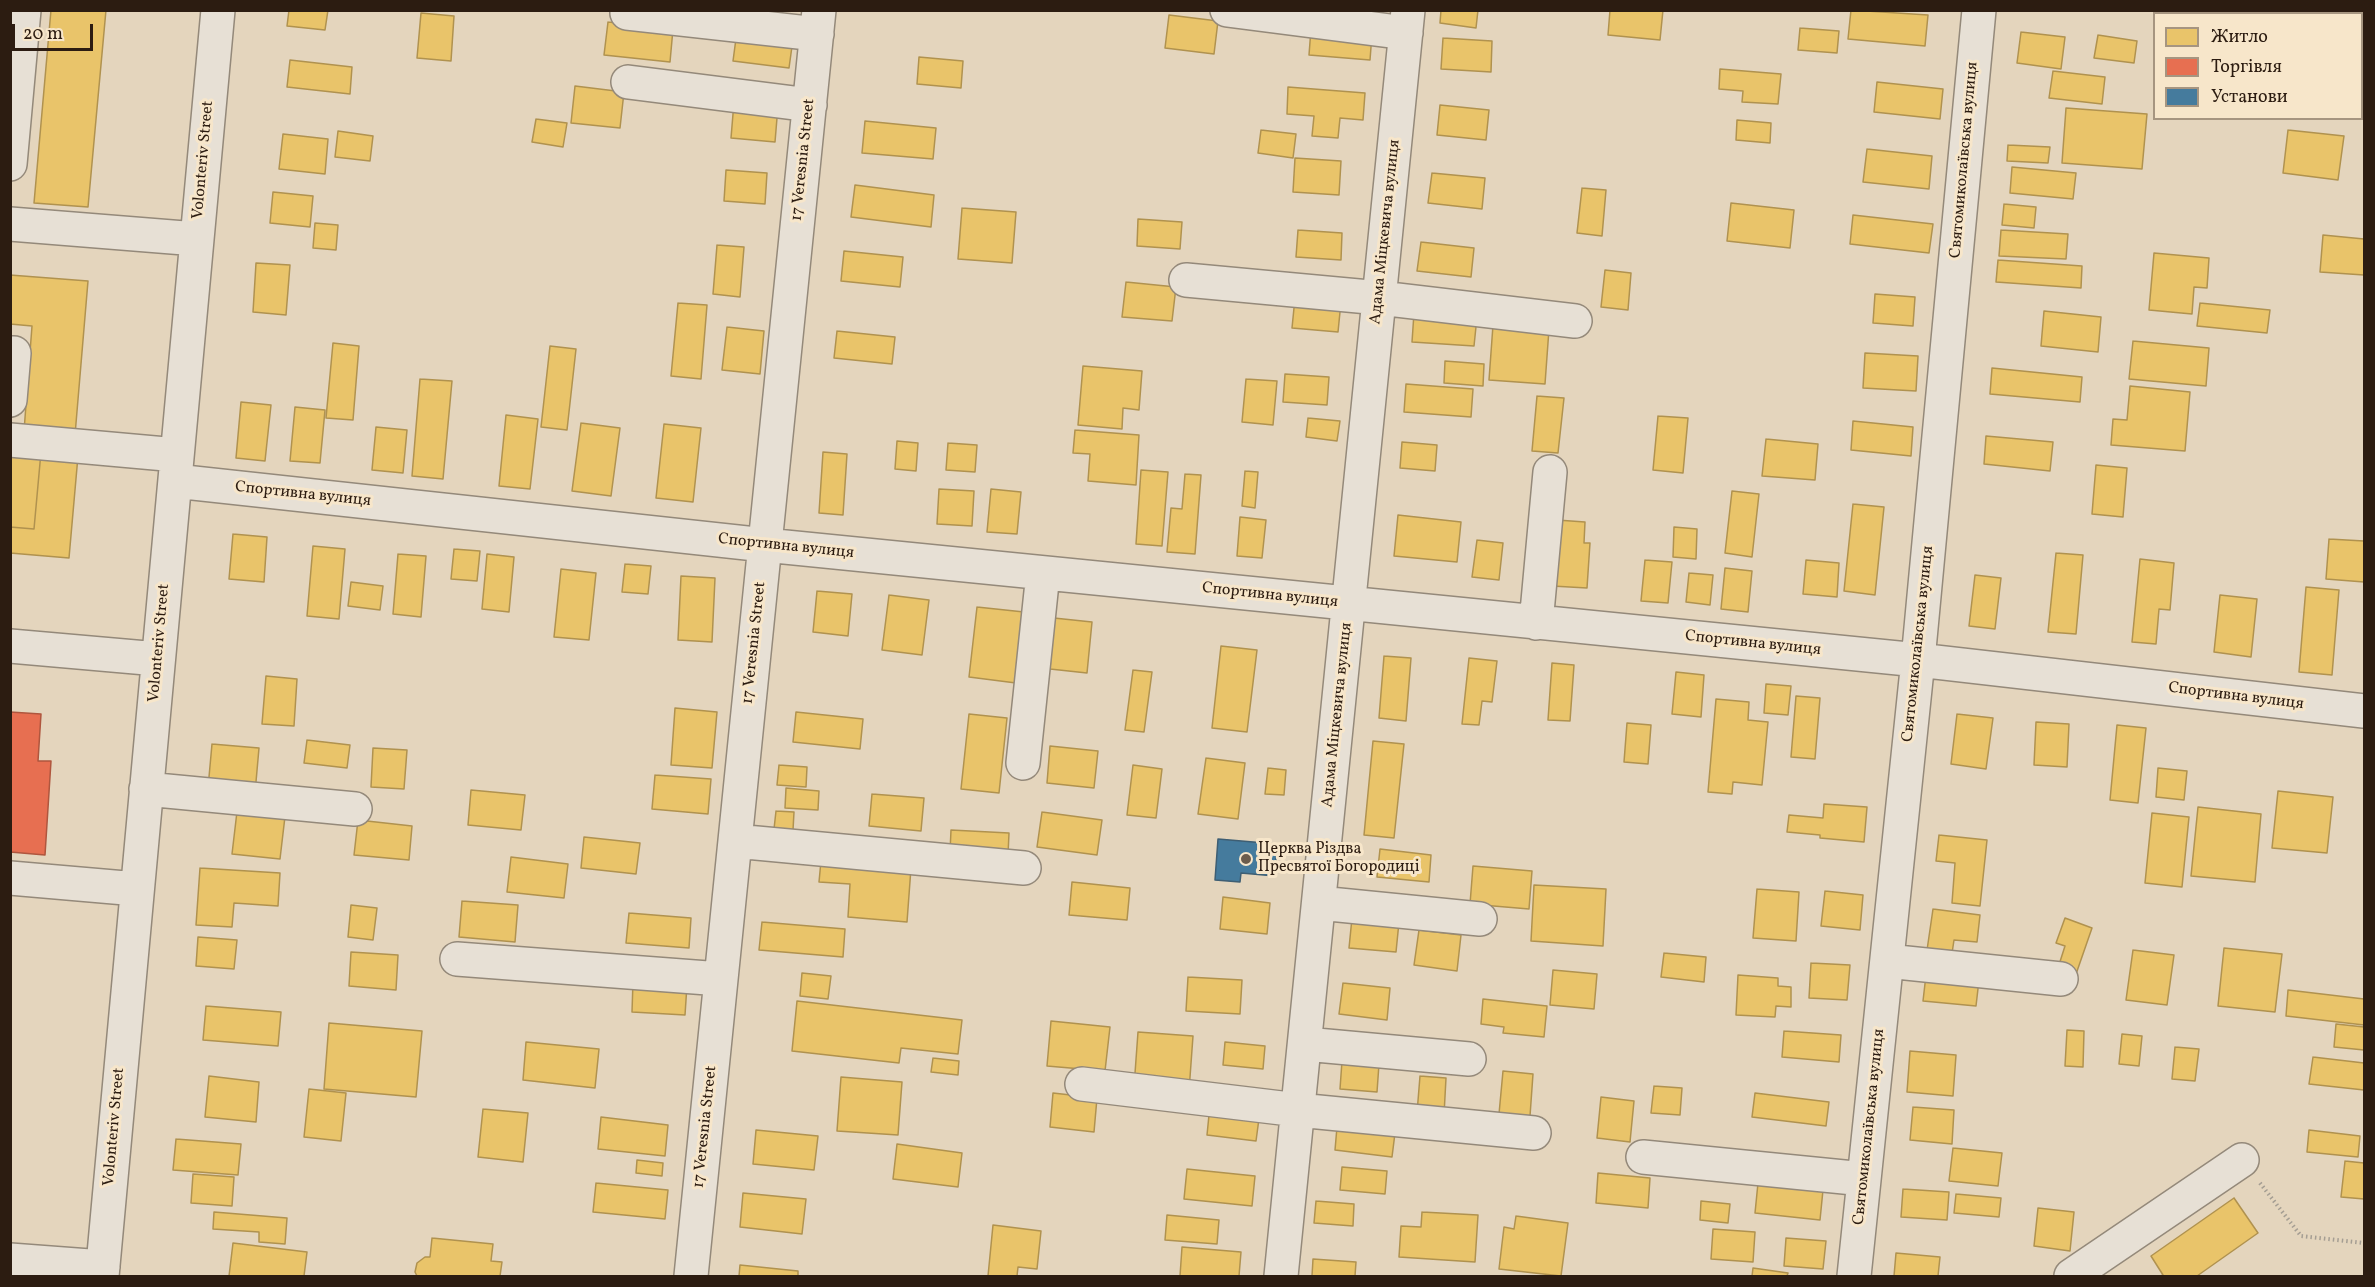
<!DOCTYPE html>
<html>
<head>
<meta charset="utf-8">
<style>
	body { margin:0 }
	#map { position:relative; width:2375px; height:1287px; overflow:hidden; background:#e4d5bd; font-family:Vollkorn,serif }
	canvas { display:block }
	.frame { position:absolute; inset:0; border:12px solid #2c1c11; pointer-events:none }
	.legend { position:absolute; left:2153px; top:12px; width:210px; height:108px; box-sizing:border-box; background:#f7e6ca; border:2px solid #a69580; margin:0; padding:8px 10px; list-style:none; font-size:18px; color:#2c1c11 }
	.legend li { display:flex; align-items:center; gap:12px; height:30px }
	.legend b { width:30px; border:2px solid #a69580 }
	.scale { position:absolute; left:12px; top:24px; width:81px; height:27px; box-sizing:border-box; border:3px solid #2c1c11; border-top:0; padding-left:8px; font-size:18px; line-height:21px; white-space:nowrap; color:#2c1c11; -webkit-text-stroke:4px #f7e6ca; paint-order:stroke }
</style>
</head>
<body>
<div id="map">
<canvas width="2375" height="1287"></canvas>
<div class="frame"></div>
<ul class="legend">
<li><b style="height:16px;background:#e9c46a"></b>Житло</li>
<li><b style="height:16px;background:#e76f51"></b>Торгівля</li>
<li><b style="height:16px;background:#457b9d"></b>Установи</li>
</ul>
<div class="scale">20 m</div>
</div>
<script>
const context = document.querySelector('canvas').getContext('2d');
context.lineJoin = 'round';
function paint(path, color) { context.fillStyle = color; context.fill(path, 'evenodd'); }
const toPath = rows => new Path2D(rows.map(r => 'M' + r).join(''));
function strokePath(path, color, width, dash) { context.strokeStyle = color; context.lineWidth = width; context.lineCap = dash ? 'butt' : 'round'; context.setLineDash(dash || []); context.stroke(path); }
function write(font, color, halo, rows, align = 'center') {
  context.font = font + ' Vollkorn,serif'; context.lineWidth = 6; context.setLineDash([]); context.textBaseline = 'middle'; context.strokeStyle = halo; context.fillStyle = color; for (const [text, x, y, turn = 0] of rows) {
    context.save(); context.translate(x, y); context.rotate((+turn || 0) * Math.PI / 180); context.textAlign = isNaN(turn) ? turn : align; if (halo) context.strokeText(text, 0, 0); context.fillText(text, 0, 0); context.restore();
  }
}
const homes = toPath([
	[51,10,106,10,88,207,34,203,51,10],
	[289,10,328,10,325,30,287,26,289,10],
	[1441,10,1478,10,1476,28,1440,23,1441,10],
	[1610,10,1663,10,1660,40,1608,35,1610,10],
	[1851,10,1928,15,1925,46,1848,39,1851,10],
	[421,13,454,16,451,61,417,58,421,13],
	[1169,15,1218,21,1214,54,1165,48,1169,15],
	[608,22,673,29,670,62,604,55,608,22],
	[1800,28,1839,31,1837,53,1798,50,1800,28],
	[1311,29,1372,34,1370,60,1309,55,1311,29],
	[737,31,793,39,789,68,733,61,737,31],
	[2021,32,2065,37,2061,69,2017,63,2021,32],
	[2098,35,2137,41,2134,63,2094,58,2098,35],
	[1443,38,1492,41,1491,72,1441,69,1443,38],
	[919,57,963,61,961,88,917,84,919,57],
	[290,60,352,67,350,94,287,87,290,60],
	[1720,69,1781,74,1778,104,1742,102,1743,91,1719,89,1720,69],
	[2053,71,2105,77,2102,104,2049,98,2053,71],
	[1877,82,1943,89,1940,119,1874,112,1877,82],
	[575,86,624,92,620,128,571,123,575,86],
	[1288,87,1365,93,1363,120,1340,118,1338,138,1312,136,1314,116,1287,114,1288,87],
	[734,102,778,106,775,142,731,138,734,102],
	[1440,105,1489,110,1486,140,1437,135,1440,105],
	[2066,108,2147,114,2142,169,2062,163,2066,108],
	[536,119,567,123,563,147,532,142,536,119],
	[1737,120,1771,123,1770,143,1736,140,1737,120],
	[865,121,936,128,933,159,862,153,865,121],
	[1261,130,1296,134,1293,158,1258,153,1261,130],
	[2288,130,2344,136,2338,180,2283,173,2288,130],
	[338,131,373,136,370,161,335,157,338,131],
	[283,134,328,139,325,174,279,169,283,134],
	[2008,145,2050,147,2048,163,2007,161,2008,145],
	[1867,149,1932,156,1929,189,1863,182,1867,149],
	[1295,158,1341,161,1339,195,1293,192,1295,158],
	[2012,167,2076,173,2073,199,2010,193,2012,167],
	[726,170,767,173,765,204,724,201,726,170],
	[1432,173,1485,178,1482,209,1428,203,1432,173],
	[855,185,934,195,931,227,851,217,855,185],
	[1582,188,1606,190,1602,236,1577,233,1582,188],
	[273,192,313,196,310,227,270,223,273,192],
	[1731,203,1794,210,1790,248,1727,241,1731,203],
	[2004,204,2036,207,2034,228,2002,225,2004,204],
	[962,208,1016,212,1012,263,958,259,962,208],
	[1853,215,1933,224,1929,253,1850,244,1853,215],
	[1138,219,1182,222,1180,249,1137,246,1138,219],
	[315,223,338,225,336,250,313,248,315,223],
	[1298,230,1342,233,1341,260,1296,257,1298,230],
	[2001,230,2068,234,2066,259,1999,256,2001,230],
	[2323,235,2364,239,2364,275,2320,272,2323,235],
	[1421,242,1474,248,1471,277,1417,271,1421,242],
	[717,245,744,247,740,297,713,294,717,245],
	[844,251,903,257,900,287,841,281,844,251],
	[2154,253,2209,258,2207,288,2194,287,2192,314,2149,310,2154,253],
	[1998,260,2082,266,2081,288,1996,282,1998,260],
	[256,263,290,265,286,315,253,312,256,263],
	[1605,270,1631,273,1628,310,1601,307,1605,270],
	[10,275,88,281,75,435,24,431,32,326,10,324,10,275],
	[1126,282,1176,287,1172,321,1122,317,1126,282],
	[1875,294,1915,297,1913,326,1873,323,1875,294],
	[1295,298,1341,302,1338,332,1292,328,1295,298],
	[678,303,707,305,701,379,671,376,678,303],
	[2200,303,2270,310,2267,333,2197,326,2200,303],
	[2044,311,2101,317,2098,352,2041,346,2044,311],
	[1414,313,1477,317,1474,346,1412,342,1414,313],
	[1493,325,1549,329,1545,384,1489,380,1493,325],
	[727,327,764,331,760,374,722,370,727,327],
	[837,331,895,337,892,364,834,358,837,331],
	[2133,341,2209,348,2206,386,2129,379,2133,341],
	[333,343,359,346,353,420,326,418,333,343],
	[550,346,576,349,567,430,541,427,550,346],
	[1865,353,1918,356,1916,391,1863,388,1865,353],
	[1445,361,1484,364,1483,386,1444,383,1445,361],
	[1083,366,1142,371,1139,410,1123,408,1122,429,1078,425,1083,366],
	[1992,368,2082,377,2080,402,1990,394,1992,368],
	[1285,374,1329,377,1327,405,1283,402,1285,374],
	[420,379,452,381,443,479,412,476,420,379],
	[1246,379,1277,381,1273,425,1242,422,1246,379],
	[1406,384,1473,389,1471,417,1404,412,1406,384],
	[2130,386,2190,392,2185,451,2111,445,2113,419,2127,420,2130,386],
	[1537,396,1564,398,1558,453,1532,451,1537,396],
	[241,402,271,405,265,461,236,458,241,402],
	[295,407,325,410,320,463,290,461,295,407],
	[506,415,538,419,530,489,499,486,506,415],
	[1658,416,1688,418,1683,473,1653,470,1658,416],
	[1308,418,1340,421,1337,441,1306,437,1308,418],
	[1853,421,1913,427,1911,456,1851,450,1853,421],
	[581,423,620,428,611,496,572,491,581,423],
	[664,424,701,428,693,502,656,498,664,424],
	[376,427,407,430,403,473,372,470,376,427],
	[1075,430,1139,435,1136,485,1088,481,1090,454,1073,453,1075,430],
	[1986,436,2053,442,2050,471,1984,464,1986,436],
	[1766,439,1818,444,1815,480,1762,476,1766,439],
	[897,441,918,443,916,471,895,469,897,441],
	[1402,442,1437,445,1435,471,1400,468,1402,442],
	[948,443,977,445,975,472,946,470,948,443],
	[10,449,41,452,34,529,10,527,10,449],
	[41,452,78,456,69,558,10,553,10,527,34,529,41,452],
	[823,452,847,454,843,515,819,513,823,452],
	[2096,465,2127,468,2123,517,2092,514,2096,465],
	[1141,470,1168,472,1162,546,1136,544,1141,470],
	[1245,471,1258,472,1255,508,1242,506,1245,471],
	[1185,474,1201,475,1195,554,1167,552,1171,508,1182,509,1185,474],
	[939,489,974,491,972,526,937,524,939,489],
	[991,489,1021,492,1017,534,987,532,991,489],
	[1732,491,1759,494,1752,557,1725,553,1732,491],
	[1853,504,1884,507,1875,595,1844,591,1853,504],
	[1398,515,1461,522,1457,562,1394,556,1398,515],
	[1240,517,1266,520,1262,558,1237,556,1240,517],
	[1557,520,1585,522,1584,543,1590,543,1587,588,1552,586,1557,520],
	[1674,527,1697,529,1696,559,1673,557,1674,527],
	[233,534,267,537,264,582,229,579,233,534],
	[2329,539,2364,541,2364,582,2326,579,2329,539],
	[1477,540,1503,543,1499,580,1472,577,1477,540],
	[313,546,345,549,339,619,307,616,313,546],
	[454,549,480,551,477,581,451,579,454,549],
	[2056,553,2083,555,2076,634,2048,632,2056,553],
	[398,554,426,556,421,617,393,614,398,554],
	[487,554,514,557,509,612,482,609,487,554],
	[2140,559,2174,563,2170,610,2159,609,2156,644,2132,642,2140,559],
	[1645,560,1672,562,1668,603,1641,601,1645,560],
	[1806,560,1839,563,1837,597,1803,594,1806,560],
	[625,564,651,566,648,594,622,592,625,564],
	[1725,568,1752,571,1748,612,1721,609,1725,568],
	[561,569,596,573,589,640,554,637,561,569],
	[1689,573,1713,575,1710,605,1686,602,1689,573],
	[1975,575,2001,578,1995,629,1969,626,1975,575],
	[681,576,715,578,712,642,678,640,681,576],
	[351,582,383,586,380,610,348,606,351,582],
	[2306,587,2339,590,2332,675,2299,672,2306,587],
	[817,591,852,594,848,636,813,632,817,591],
	[889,595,929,600,922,655,882,650,889,595],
	[2220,595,2257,599,2251,657,2214,652,2220,595],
	[977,607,1024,612,1016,683,969,677,977,607],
	[1054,618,1092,622,1087,673,1050,669,1054,618],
	[1221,646,1257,650,1247,732,1212,728,1221,646],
	[1384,656,1411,658,1406,721,1379,718,1384,656],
	[1469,658,1497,661,1492,702,1482,701,1479,725,1462,724,1469,658],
	[1552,663,1574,665,1570,721,1548,720,1552,663],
	[1133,670,1152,672,1144,732,1125,730,1133,670],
	[1676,672,1704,675,1701,717,1672,714,1676,672],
	[266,676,297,679,294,726,262,724,266,676],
	[1766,684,1791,686,1788,715,1764,713,1766,684],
	[1796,696,1820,698,1815,759,1791,757,1796,696],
	[1716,699,1749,702,1748,720,1768,722,1762,785,1733,782,1732,794,1708,792,1716,699],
	[675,708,717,712,712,768,671,765,675,708],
	[796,712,863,719,860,749,793,742,796,712],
	[969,714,1007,718,999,793,961,789,969,714],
	[1957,714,1993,718,1986,769,1951,764,1957,714],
	[2036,722,2069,724,2067,767,2034,765,2036,722],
	[1627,723,1651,725,1648,764,1624,762,1627,723],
	[2117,725,2146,728,2138,803,2110,800,2117,725],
	[307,740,350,745,347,768,304,763,307,740],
	[1373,741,1404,744,1394,838,1364,835,1373,741],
	[212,744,259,748,255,793,208,788,212,744],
	[1050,746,1098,751,1094,788,1047,783,1050,746],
	[373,748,407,750,404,789,371,787,373,748],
	[1206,758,1245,763,1238,819,1198,814,1206,758],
	[779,765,807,767,806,787,777,785,779,765],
	[1133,765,1162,769,1156,818,1127,815,1133,765],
	[1268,768,1286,770,1284,795,1265,794,1268,768],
	[2158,768,2187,771,2184,800,2156,797,2158,768],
	[655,775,711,779,708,814,652,809,655,775],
	[786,788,819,791,818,810,785,808,786,788],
	[471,790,525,795,521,830,468,825,471,790],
	[2278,791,2333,797,2327,853,2272,848,2278,791],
	[872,794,924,798,921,831,869,826,872,794],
	[238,803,286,808,280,859,232,854,238,803],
	[1824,804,1867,807,1864,842,1820,838,1820,835,1787,832,1789,815,1823,818,1824,804],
	[2198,807,2261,814,2255,882,2191,876,2198,807],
	[776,811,794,812,793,830,774,829,776,811],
	[1042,812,1102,820,1097,855,1037,847,1042,812],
	[2152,813,2189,817,2182,887,2145,883,2152,813],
	[358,820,412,826,409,860,354,855,358,820],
	[951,830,1009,833,1008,855,950,852,951,830],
	[1939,835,1987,840,1980,906,1952,903,1955,863,1936,861,1939,835],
	[584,837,640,843,636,874,581,868,584,837],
	[1380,849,1431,855,1429,882,1377,877,1380,849],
	[511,857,568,864,564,898,507,892,511,857],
	[821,861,911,868,907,922,848,917,850,884,819,882,821,861],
	[1473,866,1532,871,1529,909,1470,904,1473,866],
	[200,868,280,873,278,906,234,903,232,927,196,925,200,868],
	[1072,882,1130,888,1127,920,1069,915,1072,882],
	[1534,885,1606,889,1603,946,1531,941,1534,885],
	[1757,889,1799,892,1796,941,1753,938,1757,889],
	[1825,891,1863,895,1860,930,1821,926,1825,891],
	[1223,897,1270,903,1267,934,1220,929,1223,897],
	[462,901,518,905,515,942,459,937,462,901],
	[351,905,377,908,373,940,348,937,351,905],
	[1933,909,1980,915,1977,942,1954,940,1951,960,1926,957,1933,909],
	[629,913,691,918,689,948,626,943,629,913],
	[1352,918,1399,922,1396,952,1349,948,1352,918],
	[2065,918,2092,928,2075,977,2057,971,2065,946,2056,943,2065,918],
	[762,922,845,929,843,957,759,950,762,922],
	[1419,930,1461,935,1457,971,1414,965,1419,930],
	[198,937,237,940,234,969,196,966,198,937],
	[2224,948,2282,954,2275,1012,2218,1006,2224,948],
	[2133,950,2174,955,2167,1005,2126,1000,2133,950],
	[351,952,398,955,396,990,349,986,351,952],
	[1664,953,1706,957,1704,982,1661,977,1664,953],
	[1811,963,1850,965,1847,1000,1809,998,1811,963],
	[1553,970,1597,974,1594,1009,1550,1005,1553,970],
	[802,973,831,976,828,999,800,996,802,973],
	[1738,975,1778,978,1778,986,1791,987,1791,1007,1776,1006,1775,1017,1736,1015,1738,975],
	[1926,975,1979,980,1976,1006,1923,1001,1926,975],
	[1188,977,1242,980,1240,1014,1186,1011,1188,977],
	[633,981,687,985,685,1015,632,1012,633,981],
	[1343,983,1390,988,1387,1020,1339,1014,1343,983],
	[2288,990,2364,999,2364,1025,2286,1016,2288,990],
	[1483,999,1547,1006,1544,1037,1503,1033,1504,1027,1481,1024,1483,999],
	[797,1001,962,1020,958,1054,901,1048,899,1063,792,1051,797,1001],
	[206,1006,281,1012,278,1046,203,1040,206,1006],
	[1051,1021,1110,1027,1105,1071,1047,1066,1051,1021],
	[329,1023,422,1031,416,1097,324,1089,329,1023],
	[2336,1024,2364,1027,2364,1050,2334,1047,2336,1024],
	[2067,1030,2084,1031,2083,1067,2065,1066,2067,1030],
	[1784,1031,1841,1035,1839,1062,1782,1057,1784,1031],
	[1138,1032,1193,1036,1189,1091,1134,1087,1138,1032],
	[2122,1034,2142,1036,2139,1066,2119,1064,2122,1034],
	[526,1042,599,1049,595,1088,523,1080,526,1042],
	[1225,1042,1265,1046,1263,1069,1223,1065,1225,1042],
	[2175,1047,2199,1049,2195,1081,2172,1079,2175,1047],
	[1910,1051,1956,1055,1953,1096,1907,1092,1910,1051],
	[2313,1057,2364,1063,2364,1090,2309,1084,2313,1057],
	[933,1058,959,1061,958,1075,931,1072,933,1058],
	[1342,1061,1379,1064,1377,1092,1340,1089,1342,1061],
	[1503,1071,1533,1074,1530,1116,1499,1114,1503,1071],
	[209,1076,259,1082,256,1122,205,1117,209,1076],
	[1420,1076,1446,1078,1444,1115,1417,1113,1420,1076],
	[841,1077,902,1082,898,1135,837,1131,841,1077],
	[1654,1086,1682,1088,1680,1115,1651,1113,1654,1086],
	[309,1089,346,1093,341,1141,304,1137,309,1089],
	[1053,1093,1097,1098,1094,1132,1050,1127,1053,1093],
	[1755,1093,1829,1102,1826,1126,1752,1117,1755,1093],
	[1601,1097,1634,1101,1630,1142,1597,1138,1601,1097],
	[1210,1105,1260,1111,1256,1141,1207,1135,1210,1105],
	[1913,1107,1954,1110,1952,1144,1910,1140,1913,1107],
	[483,1109,528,1113,523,1162,478,1157,483,1109],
	[601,1117,668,1125,665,1156,598,1149,601,1117],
	[1337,1127,1395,1133,1392,1157,1335,1150,1337,1127],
	[756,1130,818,1136,814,1170,753,1164,756,1130],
	[2309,1130,2360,1136,2358,1157,2307,1152,2309,1130],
	[176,1139,241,1144,238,1175,173,1170,176,1139],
	[897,1144,962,1153,958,1187,893,1179,897,1144],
	[1953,1148,2002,1153,1998,1186,1949,1181,1953,1148],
	[637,1160,663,1163,662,1176,636,1173,637,1160],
	[2345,1161,2364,1163,2364,1199,2341,1197,2345,1161],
	[1342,1167,1387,1171,1385,1194,1340,1190,1342,1167],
	[1187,1169,1255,1176,1252,1206,1184,1199,1187,1169],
	[1598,1173,1650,1178,1648,1208,1596,1203,1598,1173],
	[193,1174,234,1177,232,1206,191,1203,193,1174],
	[596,1183,668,1190,665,1219,593,1212,596,1183],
	[1758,1183,1823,1190,1820,1220,1755,1213,1758,1183],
	[1903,1189,1949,1192,1947,1220,1901,1217,1903,1189],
	[743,1193,806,1199,802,1234,740,1227,743,1193],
	[1956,1194,2001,1198,1999,1217,1954,1213,1956,1194],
	[2234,1198,2258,1233,2197,1276,2161,1276,2163,1275,2151,1256,2234,1198],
	[1316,1201,1354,1204,1353,1226,1314,1223,1316,1201],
	[1701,1201,1730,1204,1728,1223,1700,1220,1701,1201],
	[2038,1208,2074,1212,2070,1251,2034,1246,2038,1208],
	[214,1212,287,1218,285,1244,259,1242,259,1232,213,1229,214,1212],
	[1422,1212,1478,1215,1475,1262,1399,1257,1401,1226,1421,1227,1422,1212],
	[1167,1215,1219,1220,1217,1244,1165,1240,1167,1215],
	[1516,1216,1568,1223,1561,1276,1499,1269,1504,1227,1514,1229,1516,1216],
	[993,1225,1041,1231,1037,1269,1018,1267,1017,1276,988,1276,993,1225],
	[1713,1229,1755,1232,1753,1262,1711,1259,1713,1229],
	[432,1238,493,1244,491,1261,502,1262,500,1276,417,1276,415,1272,417,1263,425,1257,430,1257,432,1238],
	[1786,1238,1826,1241,1823,1269,1784,1266,1786,1238],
	[233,1243,307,1252,304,1276,229,1276,233,1243],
	[1182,1247,1241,1252,1239,1276,1180,1276,1182,1247],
	[1896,1253,1940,1257,1938,1276,1894,1276,1896,1253],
	[1313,1259,1356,1262,1355,1276,1312,1276,1313,1259],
	[740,1265,798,1271,798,1276,739,1276,740,1265],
	[1753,1268,1788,1273,1787,1276,1752,1276,1753,1268]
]);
const shops = toPath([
	[10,712,41,714,38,761,51,761,45,855,10,852,10,712]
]);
const public = toPath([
	[1218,839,1277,844,1275,876,1241,873,1240,882,1215,880,1218,839]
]);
const path = toPath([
	[2260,1183,2301,1236,2364,1243]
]);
const minor = toPath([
	[1227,10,1406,33],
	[627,13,817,34],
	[628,82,810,105],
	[10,164,24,10],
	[10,224,197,239],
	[1186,280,1380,298,1575,321],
	[10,353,14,353,10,400],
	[10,440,177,455],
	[175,481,765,545,1918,660,2364,711],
	[1536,623,1550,472],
	[10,646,158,659],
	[1023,763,1043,573],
	[146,789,355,809],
	[735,841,1024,868],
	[10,878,137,889],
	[1319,903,1480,919],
	[457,959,721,979],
	[1887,961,2061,979],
	[1305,1044,1469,1059],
	[1082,1084,1298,1110,1534,1133],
	[1643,1157,1864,1179],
	[10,1260,103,1267],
	[102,1276,218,10],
	[691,1276,819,10],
	[1281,1276,1408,10],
	[1854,1276,1918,660,1979,10],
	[2071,1276,2242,1160]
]);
const markers = [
	[1246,859,6,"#6c5d4d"]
];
const streetNames = [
	["Volonteriv Street",204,160,-85],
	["17 Veresnia Street",804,160,-84],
	["Святомиколаївська вулиця",1965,160,-85],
	["Адама Міцкевича вулиця",1386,232,-84],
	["Спортивна вулиця",303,495,6],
	["Спортивна вулиця",786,547,6],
	["Спортивна вулиця",1270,596,6],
	["Volonteriv Street",160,643,-85],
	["17 Veresnia Street",755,643,-84],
	["Спортивна вулиця",1753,644,6],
	["Святомиколаївська вулиця",1919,644,-84],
	["Спортивна вулиця",2236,697,7],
	["Адама Міцкевича вулиця",1338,715,-84],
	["Volonteriv Street",115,1127,-85],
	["17 Veresnia Street",706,1127,-84],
	["Святомиколаївська вулиця",1870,1127,-84]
];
const poiNames = [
	["Церква Різдва",1258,850],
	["Пресвятої Богородиці",1258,868]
];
paint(homes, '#e9c46a');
strokePath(homes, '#b0924f', 1.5);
paint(shops, '#e76f51');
strokePath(shops, '#af563e', 1.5);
paint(public, '#457b9d');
strokePath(public, '#3e5e73', 1.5);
strokePath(minor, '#94897a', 36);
strokePath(path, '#a59e93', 4, [1.5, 3]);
strokePath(minor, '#e7e0d5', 33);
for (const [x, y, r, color] of markers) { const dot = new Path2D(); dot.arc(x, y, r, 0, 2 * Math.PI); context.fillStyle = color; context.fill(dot); strokePath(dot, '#f7e6ca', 2); }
write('16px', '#2c1c11', '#f7e6ca', streetNames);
write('16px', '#2c1c11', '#f7e6ca', poiNames, 'left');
</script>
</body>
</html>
